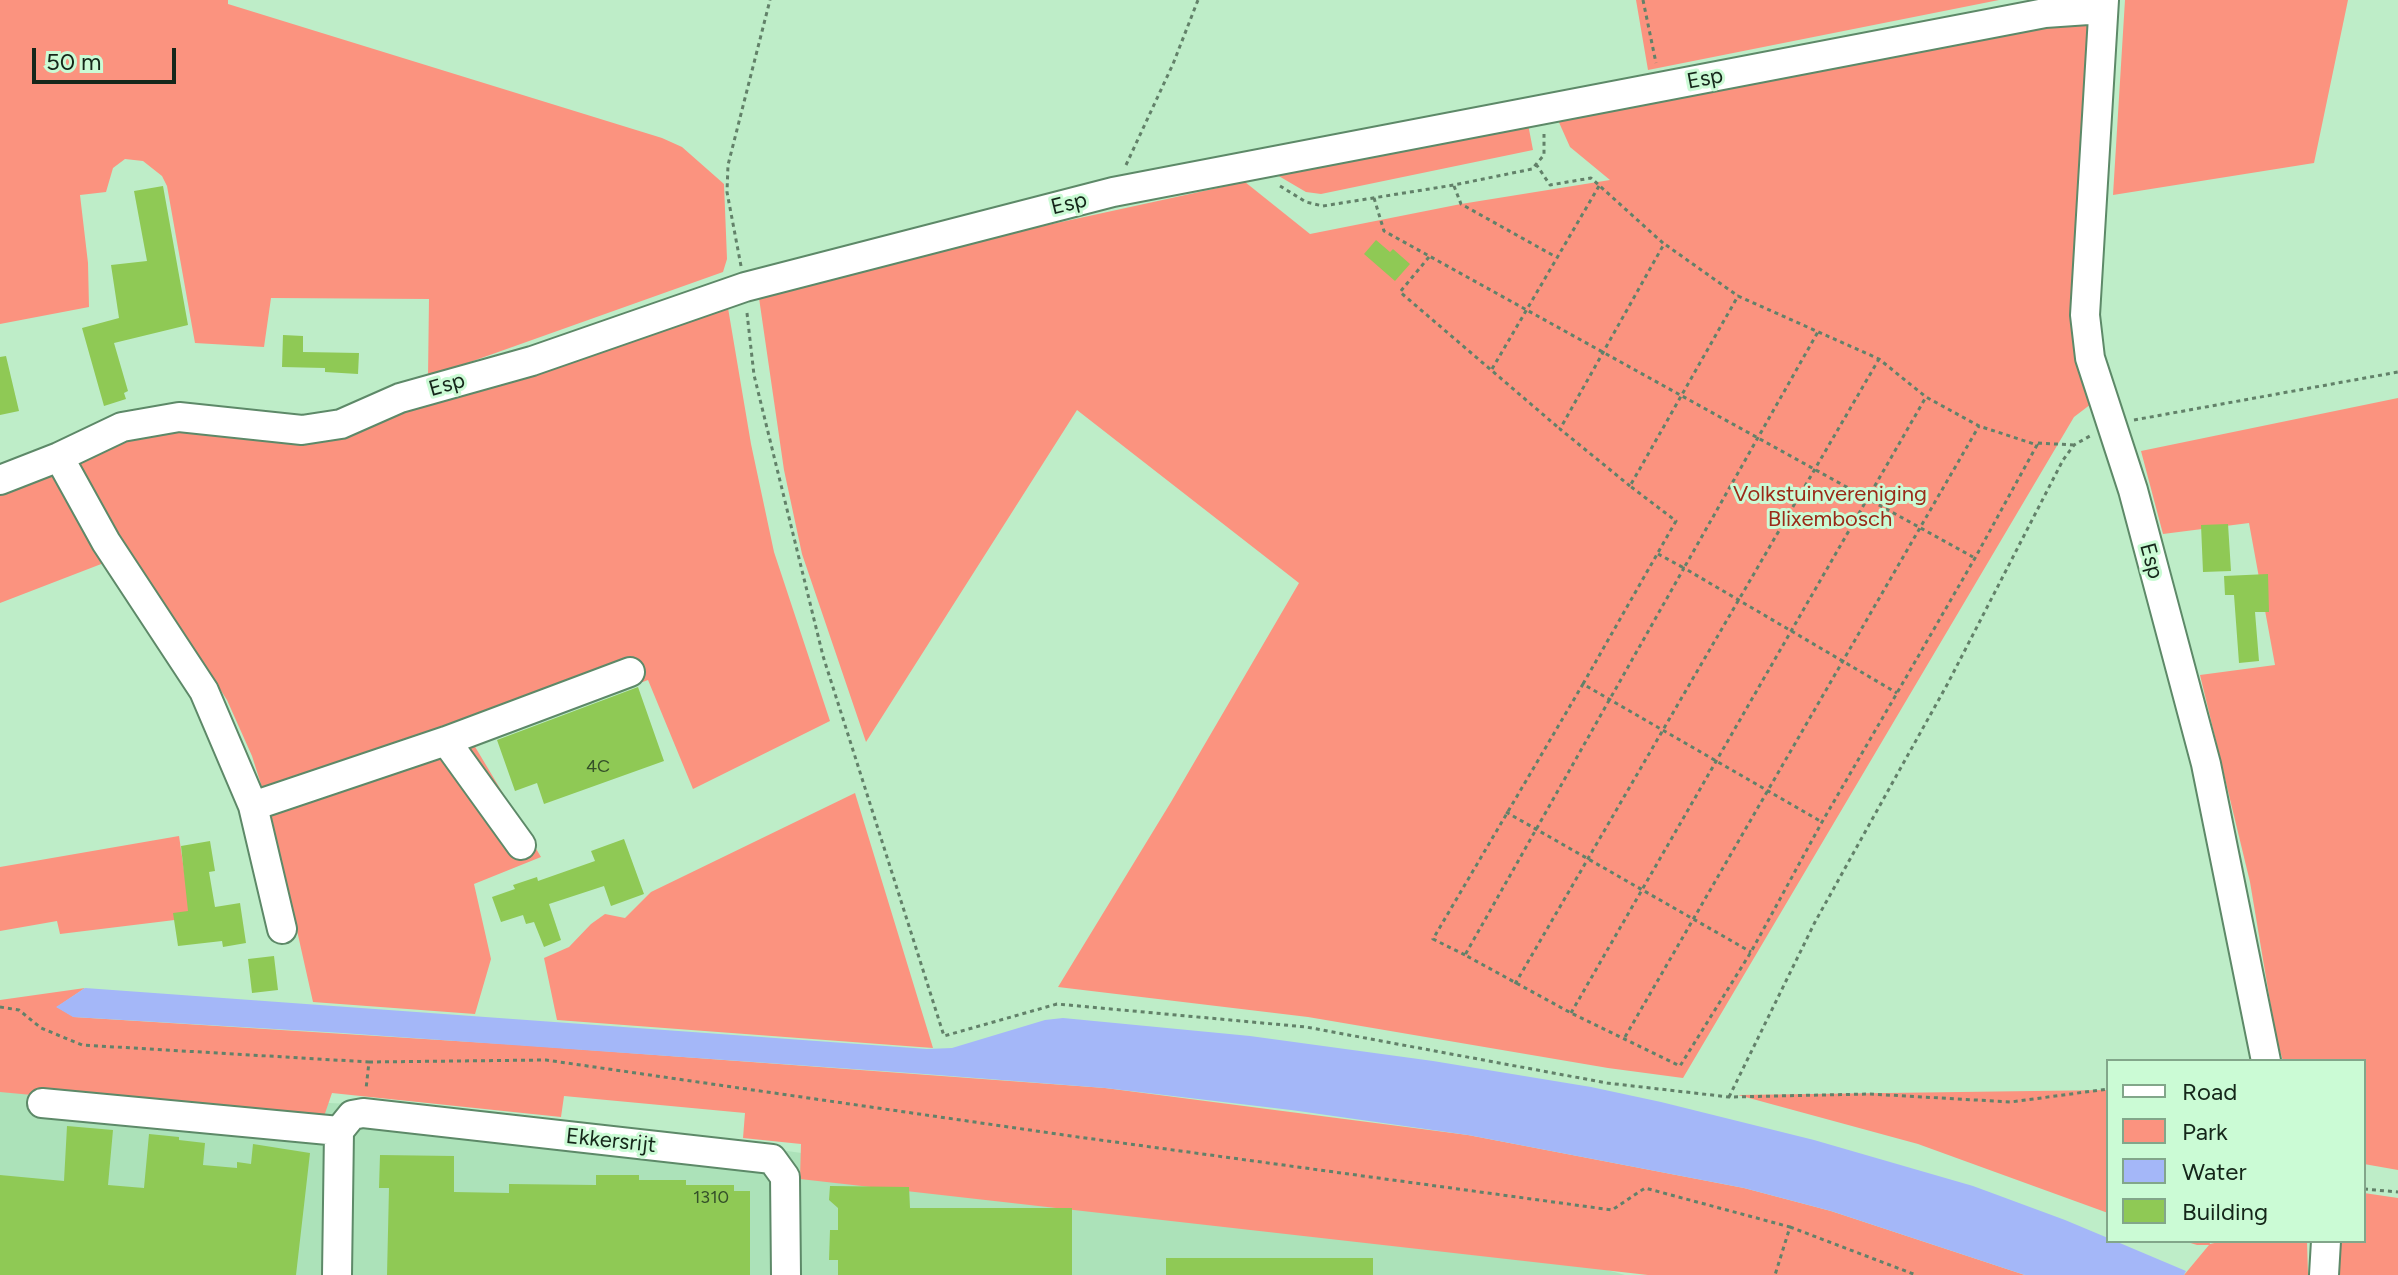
<!DOCTYPE html>
<html>
<head>
<meta charset="utf-8">
<style>
	body { margin:0 }
	#map { position:relative; width:2398px; height:1275px; overflow:hidden; background:#beedc8; font-family:Figtree,sans-serif }
	canvas { display:block }
	.legend { position:absolute; left:2106px; top:1059px; width:260px; height:184px; box-sizing:border-box; background:#cbfbd5; border:2px solid #82a68a; margin:0; padding:10px 14px; list-style:none; font-size:24px; color:#15271a }
	.legend li { display:flex; align-items:center; gap:16px; height:40px }
	.legend b { width:40px; border:2px solid #82a68a }
	.scale { position:absolute; left:32px; top:48px; width:144px; height:36px; box-sizing:border-box; border:4px solid #15271a; border-top:0; padding-left:10px; font-size:24px; line-height:28px; white-space:nowrap; color:#15271a; -webkit-text-stroke:6px #cbfbd5; paint-order:stroke }
</style>
</head>
<body>
<div id="map">
<canvas width="2398" height="1275"></canvas>
<ul class="legend">
<li><b style="height:10px;background:#fff"></b>Road</li>
<li><b style="height:22px;background:#fb937f"></b>Park</li>
<li><b style="height:22px;background:#a4b7f8"></b>Water</li>
<li><b style="height:22px;background:#8fc955"></b>Building</li>
</ul>
<div class="scale">50 m</div>
</div>
<script>
const context = document.querySelector('canvas').getContext('2d');
context.lineJoin = 'round';
function paint(path, color) { context.fillStyle = color; context.fill(path, 'evenodd'); }
const toPath = rows => new Path2D(rows.map(r => 'M' + r).join(''));
function strokePath(path, color, width, dash) { context.strokeStyle = color; context.lineWidth = width; context.lineCap = dash ? 'butt' : 'round'; context.setLineDash(dash || []); context.stroke(path); }
function write(font, color, halo, rows, align = 'center') {
  context.font = font + ' Figtree,sans-serif'; context.lineWidth = 6; context.setLineDash([]); context.textBaseline = 'middle'; context.strokeStyle = halo; context.fillStyle = color; for (const [text, x, y, turn = 0] of rows) {
    context.save(); context.translate(x, y); context.rotate((+turn || 0) * Math.PI / 180); context.textAlign = isNaN(turn) ? turn : align; if (halo) context.strokeText(text, 0, 0); context.fillText(text, 0, 0); context.restore();
  }
}
const built = toPath([
	[0,1088,483,1110,1550,1254,1625,1275,0,1275]
]);
const green = toPath([
	[0,0,228,0,228,4,662,138,682,147,724,184,727,259,723,272,428,377,429,299,271,298,264,347,195,343,167,186,162,176,143,161,125,159,113,168,106,192,80,195,88,263,89,307,0,324],
	[1636,0,1999,0,1648,70],
	[2125,0,2348,0,2314,163,2113,195],
	[2088,21,2093,24,2095,401,2074,417,1683,1078,1608,1068,1308,1017,1058,987,1171,802,1299,583,1077,410,866,742,802,554,784,470,759,298,1020,231,1245,182,1310,234,1461,204,1610,180,1570,147,1557,118,2021,30],
	[1528,124,1533,150,1321,194,1306,192,1277,175],
	[728,308,751,444,774,552,830,721,693,789,648,680,474,745,541,857,474,884,491,959,475,1014,313,1002,272,819,252,756,227,700,82,477,75,462,136,433,165,425,223,430,415,400],
	[2398,398,2398,1170,2364,1164,2364,1061,2283,1061,2276,1037,2250,882,2200,675,2275,665,2249,523,2163,534,2141,451],
	[51,474,109,561,0,603,0,490],
	[855,793,933,1048,557,1020,544,958,569,947,591,924,605,914,625,918,651,892],
	[179,836,191,918,60,934,57,921,0,931,0,867],
	[85,988,57,1007,74,1017,520,1045,1105,1088,1468,1135,1744,1188,1831,1211,2025,1275,1648,1275,800,1179,801,1144,743,1138,745,1113,564,1096,561,1117,332,1093,322,1122,0,1092,0,1000],
	[2108,1090,2108,1213,1918,1144,1738,1095],
	[2364,1193,2398,1198,2398,1275,2330,1275,2331,1241,2364,1241],
	[2184,1241,2209,1241,2210,1244,2223,1241,2307,1241,2308,1275,2184,1275,2209,1245,2197,1245]
]);
const water = toPath([
	[85,988,927,1049,952,1048,1045,1020,1063,1018,1250,1036,1433,1061,1591,1087,1661,1102,1814,1140,1973,1186,2065,1220,2108,1238,2108,1241,2115,1241,2186,1271,2184,1275,2025,1275,1831,1211,1744,1188,1468,1135,1291,1110,1105,1088,924,1074,342,1033,73,1017,56,1007]
]);
const building = toPath([
	[163,186,188,325,114,343,128,391,124,393,126,399,104,406,82,328,119,318,111,265,147,261,134,191],
	[1376,240,1390,252,1393,249,1410,264,1395,281,1364,254],
	[283,335,303,336,303,352,359,353,358,374,325,372,325,368,282,367],
	[6,356,19,411,0,415,0,357],
	[2228,524,2231,571,2203,572,2201,525],
	[2268,574,2269,612,2255,612,2259,661,2239,663,2234,595,2225,595,2224,576],
	[638,687,664,761,544,804,537,783,515,791,497,740],
	[624,839,644,894,611,906,604,886,549,904,561,940,544,947,534,922,526,924,523,915,501,922,492,897,515,889,513,885,537,877,538,881,595,861,591,851],
	[210,841,215,871,209,872,215,907,240,903,246,943,223,947,222,941,178,946,173,913,188,911,181,846],
	[274,956,278,990,252,993,248,959],
	[67,1126,113,1130,108,1185,144,1188,149,1134,179,1137,179,1140,205,1143,203,1165,237,1168,237,1162,251,1164,253,1144,310,1153,296,1275,0,1275,0,1175,64,1181],
	[380,1155,454,1156,454,1192,509,1193,509,1184,596,1185,596,1175,639,1175,639,1180,686,1180,686,1185,734,1185,734,1191,750,1191,750,1275,387,1275,389,1188,379,1188],
	[830,1186,909,1187,910,1208,1072,1208,1072,1275,838,1275,838,1260,829,1260,830,1230,838,1230,838,1208,829,1200],
	[1166,1258,1373,1258,1373,1275,1166,1275]
]);
const path = toPath([
	[1643,0,1656,63],
	[1536,164,1550,185,1591,178,1664,244,1560,429,1630,486],
	[1126,165,1173,64,1198,0],
	[1280,186,1306,202,1323,206,1454,185,1532,169,1544,155,1544,134],
	[1454,186,1461,204,1556,257],
	[1374,198,1384,231,1973,557],
	[1666,245,1738,296],
	[1429,257,1400,292,1560,429],
	[741,266,727,192,728,165,770,0],
	[747,313,754,375,823,656,944,1036,1057,1004,1306,1027,1607,1083,1729,1097,1870,1094,2011,1102,2108,1089],
	[1492,369,1599,186],
	[2134,420,2398,372],
	[2038,443,2074,445],
	[1658,554,1684,568,1819,330],
	[1583,684,1676,521,1630,486,1738,296,1879,359,1926,397,1979,426,2037,445,1975,558,1897,693,1822,822,1751,952,1680,1066,1571,1013,1465,955,1684,568,1897,693],
	[1506,812,1751,952],
	[1465,955,1433,939,1583,684,1822,822],
	[1515,984,1879,359],
	[0,1007,19,1010,41,1028,82,1045,369,1062,366,1089],
	[1571,1013,1926,397],
	[1625,1037,1979,426],
	[369,1062,546,1060,1071,1136,1612,1210,1645,1188,1790,1227,1775,1275],
	[1729,1097,1815,922,1948,683,2063,460,2074,445,2090,436],
	[2364,1189,2398,1192],
	[1790,1227,1916,1275]
]);
const minor = toPath([
	[2104,0,2085,315,2090,358,2133,490,2206,764,2266,1061],
	[59,457,106,542,204,691,253,806,282,929],
	[0,480,59,457,122,427,179,417,302,430,341,424,400,398,532,361,745,287,1113,192,2045,13,2103,9],
	[446,741,521,845],
	[253,806,446,741,630,672],
	[42,1103,339,1131],
	[337,1275,339,1131,352,1115,363,1113,772,1159,785,1177,786,1275],
	[2324,1275,2326,1241]
]);
const numberNames = [
	["4C",598,767],
	["1310",711,1198]
];
const streetNames = [
	["Esp",1705,79,-11],
	["Esp",1069,204,-14],
	["Esp",447,385,-16],
	["Esp",2151,561,75],
	["Ekkersrijt",611,1141,6]
];
const parkNames = [
	["Volkstuinvereniging",1830,495],
	["Blixembosch",1830,520]
];
paint(built, '#ace2b9');
paint(green, '#fb937f');
paint(water, '#a4b7f8');
paint(building, '#8fc955');
strokePath(minor, '#5d8968', 32);
strokePath(path, '#628169', 3, [4, 4]);
strokePath(minor, '#fff', 28);
write('18px', '#345029', null, numberNames);
write('22px', '#15271a', '#cbfbd5', streetNames);
write('22px', '#9a2a18', '#cbfbd5', parkNames);
</script>
</body>
</html>
